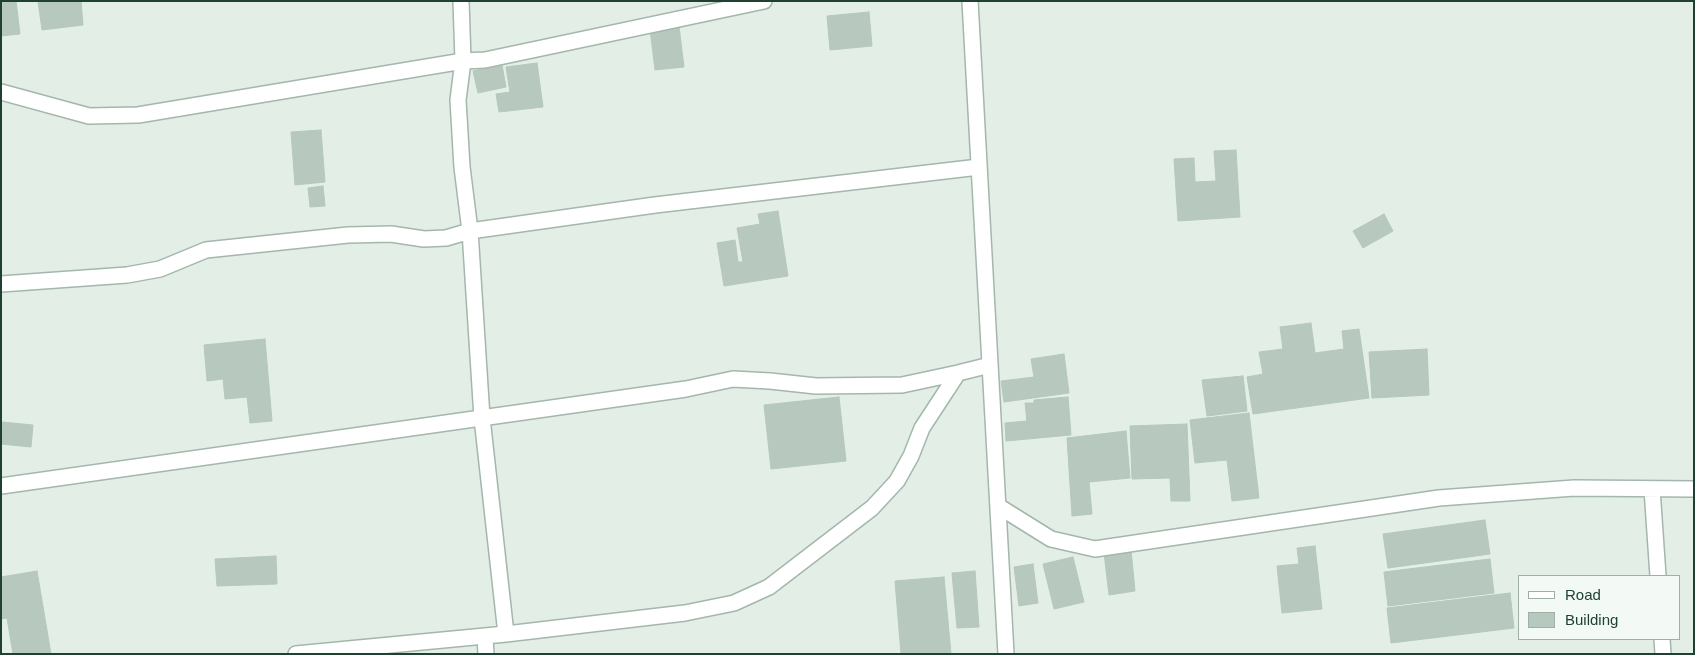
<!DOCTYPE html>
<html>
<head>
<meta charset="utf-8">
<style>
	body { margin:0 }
	#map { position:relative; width:1695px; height:655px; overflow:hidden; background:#e2eee6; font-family:Arial,sans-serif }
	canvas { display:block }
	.frame { position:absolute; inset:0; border:2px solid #204132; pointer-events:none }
	.legend { position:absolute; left:1518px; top:575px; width:162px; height:65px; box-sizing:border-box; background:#f3faf5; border:1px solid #9fb0a7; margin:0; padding:6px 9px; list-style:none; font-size:15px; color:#204132 }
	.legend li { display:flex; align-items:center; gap:10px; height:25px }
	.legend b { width:25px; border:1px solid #9fb0a7 }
</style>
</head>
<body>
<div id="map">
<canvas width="1695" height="655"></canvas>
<div class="frame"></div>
<ul class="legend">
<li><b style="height:6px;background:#fff"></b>Road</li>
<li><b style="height:14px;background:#b7c9bf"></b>Building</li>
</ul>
</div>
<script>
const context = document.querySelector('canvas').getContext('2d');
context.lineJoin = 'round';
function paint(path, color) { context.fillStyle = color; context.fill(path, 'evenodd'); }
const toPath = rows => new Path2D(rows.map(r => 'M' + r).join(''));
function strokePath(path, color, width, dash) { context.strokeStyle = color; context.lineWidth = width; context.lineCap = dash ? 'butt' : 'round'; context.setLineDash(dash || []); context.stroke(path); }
const building = toPath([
	[1,1,16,1,20,34,1,36,1,1],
	[38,1,81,1,83,25,42,30,38,1],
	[869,12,872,46,830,50,827,16,869,12],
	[679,26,684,67,655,70,650,29,679,26],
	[537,63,543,107,499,112,496,94,510,92,506,67,537,63],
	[502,65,506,87,478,93,473,71,502,65],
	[321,130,325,182,295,185,291,132,321,130],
	[1236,150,1240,217,1178,221,1174,159,1194,158,1195,182,1216,181,1214,151,1236,150],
	[323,186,325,206,310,207,308,188,323,186],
	[778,211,788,276,724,286,717,243,735,240,738,262,743,262,737,228,760,224,758,214,778,211],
	[1384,214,1393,231,1363,248,1353,231,1384,214],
	[1311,323,1315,353,1344,349,1342,331,1359,329,1369,398,1253,414,1247,377,1263,374,1259,352,1283,349,1280,327,1311,323],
	[265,339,272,421,250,423,247,397,225,399,223,379,207,381,204,345,265,339],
	[1427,349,1429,395,1372,398,1369,352,1427,349],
	[1064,354,1069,393,1004,402,1001,381,1034,377,1031,359,1064,354],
	[1243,376,1247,411,1207,416,1202,380,1243,376],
	[839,397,846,461,771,469,764,405,839,397],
	[1068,397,1071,435,1006,441,1005,423,1027,421,1025,403,1034,403,1034,400,1068,397],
	[1249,413,1259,498,1232,501,1227,460,1195,463,1190,420,1249,413],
	[1,422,33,425,31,447,1,444,1,422],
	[1187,424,1190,501,1171,501,1170,478,1132,479,1130,426,1187,424],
	[1126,431,1130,478,1089,482,1092,514,1072,516,1067,438,1126,431],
	[1485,520,1490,554,1388,568,1383,534,1485,520],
	[1315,546,1322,609,1282,613,1277,566,1299,564,1297,548,1315,546],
	[1131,550,1135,591,1109,595,1104,553,1131,550],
	[276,556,277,584,217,586,215,559,276,556],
	[1073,557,1084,602,1054,609,1043,564,1073,557],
	[1490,559,1494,593,1388,606,1384,572,1490,559],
	[1033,564,1038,603,1019,606,1014,567,1033,564],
	[37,571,51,654,13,654,7,618,1,619,1,577,37,571],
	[975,571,979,627,957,628,952,573,975,571],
	[944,577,951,654,901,654,895,581,944,577],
	[1510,593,1514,628,1391,643,1387,608,1510,593]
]);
const minor = toPath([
	[970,1,1006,654],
	[1,92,89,116,138,115,463,61,461,1],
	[1,284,127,275,160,269,206,250,348,235,391,234,424,239,446,238,470,231,655,205,979,167],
	[1,486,686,389,733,379,770,381,816,386,902,385,958,373,990,365],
	[1652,489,1658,576],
	[998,506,1051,539,1095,549,1439,498,1574,488,1694,489],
	[506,634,482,418,470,231,462,167,458,100,463,61,485,60,764,1],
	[485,637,486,654],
	[1662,639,1663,654],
	[296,654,506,634,685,613,734,603,769,587,872,508,897,481,911,456,922,428,958,373]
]);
paint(building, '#b7c9bf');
strokePath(building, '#b4c8bc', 1);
strokePath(minor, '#a4b7ac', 18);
strokePath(minor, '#fff', 15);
</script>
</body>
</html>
